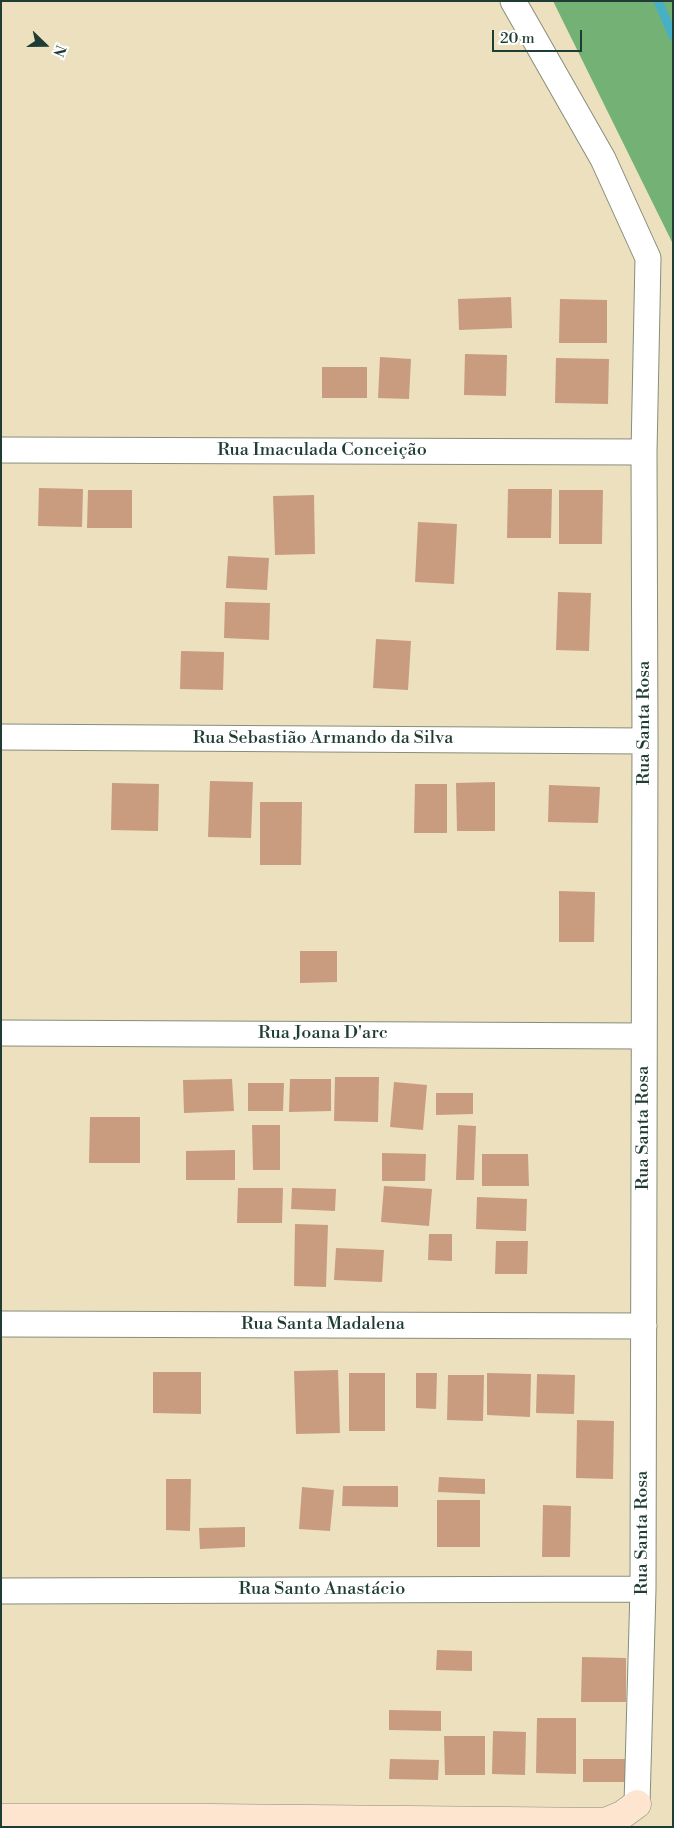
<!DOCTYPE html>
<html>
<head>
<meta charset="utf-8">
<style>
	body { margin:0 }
	#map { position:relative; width:674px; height:1828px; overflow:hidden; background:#ece0bf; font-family:"Libre Bodoni",serif }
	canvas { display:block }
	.frame { position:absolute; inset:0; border:2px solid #1f3d34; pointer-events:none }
	.north { position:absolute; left:20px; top:20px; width:50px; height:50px; -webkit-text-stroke:4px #fff; paint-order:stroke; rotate:112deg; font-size:14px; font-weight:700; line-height:20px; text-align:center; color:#1f3d34 }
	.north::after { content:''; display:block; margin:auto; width:18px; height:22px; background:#1f3d34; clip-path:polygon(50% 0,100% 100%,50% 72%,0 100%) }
	.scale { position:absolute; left:492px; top:30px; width:90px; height:22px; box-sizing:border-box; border:2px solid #1f3d34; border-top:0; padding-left:6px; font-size:15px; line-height:18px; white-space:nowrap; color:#1f3d34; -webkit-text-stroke:4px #fff; paint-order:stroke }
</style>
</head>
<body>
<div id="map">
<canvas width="674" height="1828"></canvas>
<div class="frame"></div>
<div class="north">N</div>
<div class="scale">20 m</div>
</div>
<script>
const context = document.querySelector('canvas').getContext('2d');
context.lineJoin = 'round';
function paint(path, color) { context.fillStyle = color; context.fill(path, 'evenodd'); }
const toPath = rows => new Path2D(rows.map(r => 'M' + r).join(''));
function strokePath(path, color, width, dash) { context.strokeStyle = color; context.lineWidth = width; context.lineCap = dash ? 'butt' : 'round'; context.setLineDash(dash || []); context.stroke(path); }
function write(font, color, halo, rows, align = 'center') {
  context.font = font + ' "Libre Bodoni",serif'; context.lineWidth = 4; context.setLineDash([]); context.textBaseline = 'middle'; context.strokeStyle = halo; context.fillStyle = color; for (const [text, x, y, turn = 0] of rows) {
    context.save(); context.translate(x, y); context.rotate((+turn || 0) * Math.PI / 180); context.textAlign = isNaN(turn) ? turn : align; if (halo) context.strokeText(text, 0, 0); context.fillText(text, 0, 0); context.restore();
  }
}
const forest = toPath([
	[553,1,673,1,673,244]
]);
const stream = toPath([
	[658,1,673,36]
]);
const building = toPath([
	[511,297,512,328,459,330,458,299],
	[560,299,607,300,607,343,559,343],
	[465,354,507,355,506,396,464,395],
	[380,357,411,359,409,399,378,398],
	[556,358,609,359,608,404,555,403],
	[322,367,367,367,367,398,322,398],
	[39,488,83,489,82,527,38,526],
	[508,489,552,489,551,538,507,538],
	[88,490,132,490,132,528,87,528],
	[559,490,603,490,602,544,559,544],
	[314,495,315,554,275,555,273,496],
	[418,522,457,524,454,584,415,582],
	[228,556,269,558,267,590,226,588],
	[558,592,591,593,589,651,556,650],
	[225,602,270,603,269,640,224,638],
	[376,639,411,641,408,690,373,688],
	[181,651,224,652,223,690,180,689],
	[210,781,253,782,251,838,208,837],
	[495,782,495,831,457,831,456,783],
	[112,783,159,784,158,831,111,830],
	[415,784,447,784,447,833,414,833],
	[549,785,600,787,598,823,548,822],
	[260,802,302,802,301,865,260,865],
	[559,891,595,892,594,942,559,942],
	[300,951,337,951,337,982,300,983],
	[335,1077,379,1077,378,1122,334,1121],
	[232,1079,234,1111,184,1113,183,1080],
	[290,1079,331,1079,331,1111,289,1112],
	[394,1082,427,1085,423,1130,390,1127],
	[248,1083,284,1083,283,1111,248,1111],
	[436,1093,473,1093,473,1114,436,1115],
	[90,1117,140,1117,140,1163,89,1163],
	[252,1125,280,1125,280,1170,253,1170],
	[458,1125,476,1126,474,1180,456,1180],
	[235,1150,235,1180,186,1180,186,1151],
	[382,1153,426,1154,425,1181,382,1181],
	[482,1154,528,1154,529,1186,482,1186],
	[384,1186,432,1189,429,1226,381,1222],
	[238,1188,283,1188,282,1223,237,1223],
	[292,1188,336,1189,335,1211,291,1209],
	[477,1197,527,1199,526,1231,476,1229],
	[295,1224,328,1225,326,1287,294,1286],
	[429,1234,452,1234,452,1261,428,1260],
	[496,1241,528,1241,527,1274,495,1274],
	[336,1248,384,1250,382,1282,334,1280],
	[338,1370,340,1433,296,1434,294,1371],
	[153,1372,201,1372,201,1414,153,1413],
	[349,1373,385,1373,385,1431,349,1431],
	[416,1373,437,1373,436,1409,416,1408],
	[487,1373,531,1374,530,1417,487,1415],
	[537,1374,575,1375,574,1414,536,1413],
	[448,1375,484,1375,483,1421,447,1420],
	[577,1420,614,1421,613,1479,576,1478],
	[439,1477,485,1479,485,1494,438,1492],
	[166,1479,191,1479,190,1531,166,1530],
	[343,1486,398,1486,398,1507,342,1506],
	[302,1487,334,1490,330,1531,299,1529],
	[437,1500,480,1500,480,1547,437,1547],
	[543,1505,571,1506,570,1557,542,1557],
	[245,1527,245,1547,200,1549,199,1528],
	[437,1650,472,1651,472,1671,436,1670],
	[582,1657,626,1658,626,1702,581,1702],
	[389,1710,441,1711,441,1731,389,1730],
	[537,1718,576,1718,576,1774,536,1773],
	[493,1731,526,1732,525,1775,492,1774],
	[444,1736,485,1736,485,1775,445,1775],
	[390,1759,439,1760,438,1780,389,1779],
	[583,1759,625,1759,625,1782,583,1782]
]);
const street = toPath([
	[513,1,603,159,648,258,644,452,645,741,643,1589,637,1804],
	[1,450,644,452],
	[1,737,645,741],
	[1,1033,644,1036],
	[1,1324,644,1326],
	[1,1591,643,1589]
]);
const secondary = toPath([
	[1,1818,212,1818,605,1822,622,1815,637,1804]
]);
const streetNames = [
	["Rua Imaculada Conceição",322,451],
	["Rua Santa Rosa",645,723,-90],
	["Rua Sebastião Armando da Silva",323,739],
	["Rua Joana D'arc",323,1034],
	["Rua Santa Rosa",644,1128,-90],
	["Rua Santa Madalena",323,1325],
	["Rua Santa Rosa",643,1533,-90],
	["Rua Santo Anastácio",322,1590]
];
paint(forest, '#73b274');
strokePath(stream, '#47b0c6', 9);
paint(building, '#c99c7f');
strokePath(street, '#868e7a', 27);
strokePath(secondary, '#868e7a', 29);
strokePath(street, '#fff', 25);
strokePath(secondary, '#fde5d0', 28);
write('18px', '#1f3d34', '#fff', streetNames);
</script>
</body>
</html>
